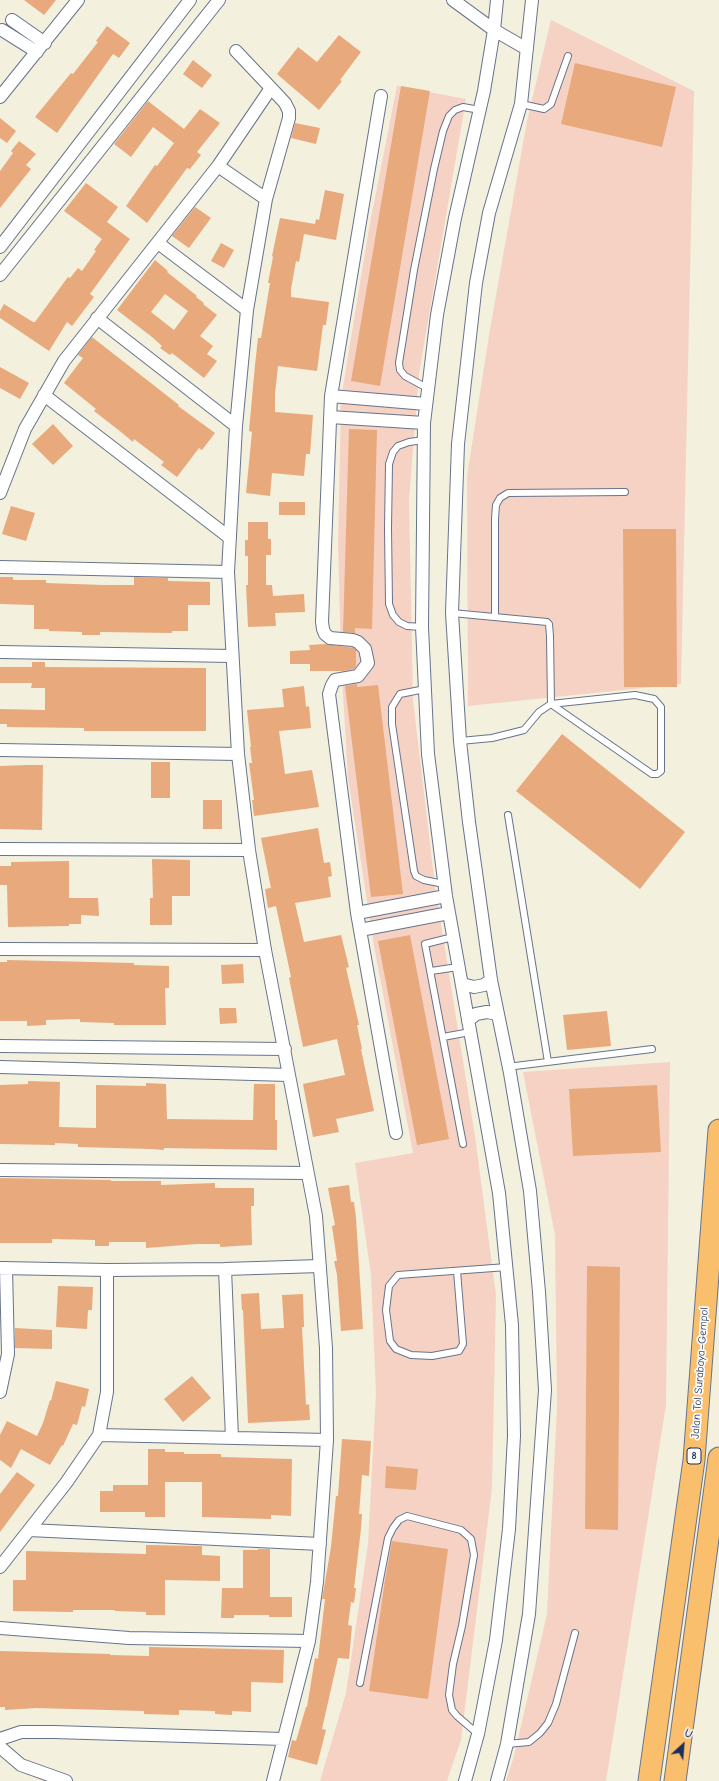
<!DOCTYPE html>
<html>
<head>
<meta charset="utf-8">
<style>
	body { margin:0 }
	#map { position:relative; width:719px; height:1781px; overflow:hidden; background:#f3f0de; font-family:"Comic Neue",sans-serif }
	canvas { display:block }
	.north { position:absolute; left:663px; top:1725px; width:40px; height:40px; -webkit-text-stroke:3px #fdfcf7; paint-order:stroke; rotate:26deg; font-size:11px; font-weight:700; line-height:16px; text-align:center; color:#1b2f5e }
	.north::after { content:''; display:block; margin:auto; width:14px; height:18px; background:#1b2f5e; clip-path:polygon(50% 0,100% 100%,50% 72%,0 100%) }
</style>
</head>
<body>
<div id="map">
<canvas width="719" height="1781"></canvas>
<div class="north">U</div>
</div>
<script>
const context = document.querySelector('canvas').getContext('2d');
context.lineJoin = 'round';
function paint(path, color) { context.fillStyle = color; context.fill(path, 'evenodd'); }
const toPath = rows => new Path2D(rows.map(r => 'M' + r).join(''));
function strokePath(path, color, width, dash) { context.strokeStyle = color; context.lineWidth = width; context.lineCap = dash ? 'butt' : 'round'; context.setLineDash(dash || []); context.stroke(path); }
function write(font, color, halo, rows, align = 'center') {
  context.font = font + ' "Comic Neue",sans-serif'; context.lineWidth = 3.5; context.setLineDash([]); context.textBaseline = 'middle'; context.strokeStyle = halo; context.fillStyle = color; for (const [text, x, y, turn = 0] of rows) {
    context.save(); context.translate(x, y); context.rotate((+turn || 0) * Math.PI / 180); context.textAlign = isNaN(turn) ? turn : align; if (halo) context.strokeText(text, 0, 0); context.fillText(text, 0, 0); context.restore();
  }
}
const built = toPath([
	[551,20,694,91,681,684,468,706,467,476,490,329,527,121],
	[397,86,466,99,419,374,409,500,413,700,435,886,475,1136,496,1295,492,1488,461,1740,447,1781,320,1781,346,1693,368,1544,376,1393,371,1275,355,1163,413,1153,374,946,348,778,341,659,338,544,341,399,369,228],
	[670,1062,666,1405,606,1781,506,1781,514,1756,547,1614,557,1407,555,1235,523,1072]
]);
const building = toPath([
	[24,0,56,0,44,15],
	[107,26,130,43,119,58,113,54,57,133,35,117,71,73,73,74,98,42,96,41],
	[339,35,361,52,340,80,342,81,319,110,277,74,298,47,317,62],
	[193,60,212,75,202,88,183,74],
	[575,63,676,87,662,147,561,124],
	[401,86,430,91,380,386,351,381],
	[148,101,184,129,200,109,220,123,197,152,201,155,190,169,187,168,147,223,126,206,155,165,157,166,174,143,153,127,131,157,114,144],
	[0,118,16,131,7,143,0,138],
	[295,123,320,128,316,144,291,138],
	[19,141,36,154,26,165,31,169,0,208,0,171,13,153,11,151],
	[86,183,118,207,107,222,130,239,90,294,94,297,72,326,67,322,49,351,0,318,0,311,4,304,33,322,35,322,68,277,70,278,78,268,82,271,96,251,94,250,102,239,64,211],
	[325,190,344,194,336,240,304,234,299,262,296,261,291,289,291,297,329,302,326,325,323,325,317,371,278,366,275,394,275,412,313,415,310,454,306,454,304,476,272,473,270,496,246,493,252,432,249,431,255,365,258,338,261,338,270,283,268,283,273,257,272,256,280,218,315,224,316,219,319,220],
	[195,207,211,218,189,248,172,236],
	[221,243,234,250,224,268,211,261],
	[155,260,168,271,167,272,197,296,196,297,204,303,203,304,217,315,200,336,213,346,207,354,217,361,204,378,172,353,170,355,160,348,162,346,152,337,117,310],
	[165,294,188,311,174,330,151,312],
	[92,337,179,405,178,406,215,433,202,450,199,448,177,477,161,465,164,462,134,439,133,442,121,432,94,411,96,409,64,383,83,358,78,355],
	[0,367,29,383,20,399,0,388],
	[53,424,73,446,53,465,32,444],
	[349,429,377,430,372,629,355,628,355,633,343,632],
	[279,502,305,502,305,515,279,515],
	[11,506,35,513,26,541,2,534],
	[248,522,268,522,268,539,271,539,271,555,266,555,266,585,272,585,273,596,304,594,305,612,275,613,276,626,248,627,246,585,248,585,248,556,245,556,245,540,248,540],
	[623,529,676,529,677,687,624,687],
	[0,577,13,577,13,580,46,580,46,583,103,585,134,585,134,577,168,578,168,581,210,582,210,605,188,605,188,631,172,631,172,633,100,632,100,635,82,635,82,632,49,631,49,629,34,629,34,605,0,604],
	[326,644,354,648,356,650,356,666,354,669,343,671,310,671,310,664,290,664,290,651,310,650,309,645],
	[32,662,45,662,45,667,206,668,206,731,84,731,84,728,7,727,7,724,0,724,0,709,45,710,45,688,31,688,32,683,0,683,0,667,32,667],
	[357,684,357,687,378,685,403,894,371,897,345,686],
	[304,686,306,707,309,706,311,728,279,731,285,774,312,770,319,807,254,816,252,800,254,800,249,763,252,763,250,747,251,747,247,710,284,707,282,689],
	[562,734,685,832,640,889,516,791],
	[151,762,170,762,170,798,151,798],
	[28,765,43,765,42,830,0,829,0,766],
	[203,800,222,800,222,829,203,829],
	[318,828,324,863,330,862,332,876,328,877,331,897,295,903,304,942,341,935,349,967,346,968,359,1025,357,1025,362,1049,361,1049,374,1111,336,1119,339,1132,313,1137,303,1084,345,1075,337,1039,303,1047,289,978,291,977,276,906,268,908,265,889,271,888,261,838],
	[152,859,190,860,190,896,172,896,172,925,150,925,150,898,153,898],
	[69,861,69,898,98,898,99,916,81,915,81,924,69,924,69,926,8,927,7,885,0,885,0,866,11,866,11,862],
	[410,935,449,1139,417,1145,378,941],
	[7,960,134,963,134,965,169,966,169,988,165,988,166,1025,114,1025,114,1023,80,1022,80,1019,46,1020,46,1025,27,1026,27,1021,0,1021,0,962,7,962],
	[243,964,244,983,222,984,221,965],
	[219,1008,236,1008,237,1023,220,1024],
	[607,1011,611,1046,567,1050,563,1015],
	[28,1081,60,1082,59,1127,96,1128,96,1085,146,1086,146,1083,166,1084,167,1119,253,1120,254,1084,275,1084,275,1120,277,1120,277,1150,164,1148,164,1150,151,1149,78,1147,78,1144,55,1143,55,1145,0,1144,0,1085,28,1084],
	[657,1085,661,1152,573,1156,569,1089],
	[0,1178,111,1180,111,1181,161,1181,161,1185,215,1183,215,1188,254,1188,254,1206,251,1206,252,1245,220,1247,220,1244,197,1244,146,1248,146,1242,109,1242,109,1246,95,1246,95,1240,52,1239,52,1243,0,1243],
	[349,1185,351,1202,354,1202,356,1218,363,1329,341,1331,337,1275,334,1261,337,1261,332,1226,335,1225,328,1188],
	[587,1266,620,1267,618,1530,585,1529],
	[58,1286,93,1287,92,1310,88,1310,87,1329,56,1327],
	[259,1293,261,1329,284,1328,282,1295,303,1294,304,1327,302,1327,306,1405,309,1404,310,1420,248,1423,243,1310,242,1310,241,1294],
	[15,1328,52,1330,52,1349,15,1348],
	[192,1376,211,1398,183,1422,164,1399],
	[56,1381,89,1389,85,1407,82,1406,77,1425,73,1424,63,1446,62,1445,50,1465,21,1449,11,1468,0,1460,0,1435,7,1421,37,1436,43,1423,50,1400,51,1401],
	[342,1439,371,1441,369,1476,362,1475,359,1514,362,1514,361,1529,354,1588,356,1588,354,1603,351,1602,348,1625,352,1626,349,1659,338,1658,322,1729,326,1730,317,1765,288,1757,292,1740,296,1741,306,1707,307,1707,315,1658,318,1659,325,1599,322,1599,331,1547,336,1496,338,1496],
	[148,1449,165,1449,165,1452,184,1452,184,1454,221,1454,221,1457,292,1459,291,1516,271,1515,271,1519,202,1517,202,1482,165,1482,165,1517,145,1517,145,1512,100,1512,100,1491,113,1491,113,1485,148,1485],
	[386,1466,418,1469,416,1490,385,1488],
	[17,1472,35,1485,0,1532,0,1494],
	[392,1541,448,1549,428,1699,369,1691,385,1580],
	[146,1545,202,1546,202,1555,220,1556,220,1581,165,1580,165,1615,146,1615,146,1612,115,1611,115,1610,73,1610,73,1612,13,1611,13,1580,26,1580,26,1551,146,1554],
	[258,1549,270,1549,270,1597,292,1597,292,1617,269,1617,269,1615,234,1615,234,1618,221,1618,222,1588,243,1588,243,1550,258,1550],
	[149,1647,284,1650,283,1683,251,1682,251,1712,232,1711,232,1715,215,1714,215,1711,179,1710,179,1715,144,1714,144,1711,36,1708,5,1710,5,1707,0,1707,0,1651,110,1654,110,1655,149,1656]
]);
const service = toPath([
	[521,104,544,109,551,104,568,56],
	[429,389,405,376,400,370,399,363,414,270,434,169,443,131,449,116,455,110,463,107,480,110],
	[452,613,547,622,549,624,550,636,551,704,652,774,657,774,661,771,661,707,654,699,635,695,551,704,539,712,524,730,492,738,460,741],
	[495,616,495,519,496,505,500,498,508,493,625,492],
	[422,627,407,626,399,622,393,615,389,604,388,528,389,464,393,452,398,446,409,442,424,440],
	[425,689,400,694,392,707,392,724,414,871,416,876,424,880,444,884],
	[508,815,548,1062],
	[453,937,425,944,463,1144],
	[431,971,458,967],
	[443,1037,470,1032],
	[507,1067,652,1049],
	[457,1271,463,1344,459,1351,432,1356,411,1355,396,1349,390,1341,386,1310,389,1286,398,1275,507,1267],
	[360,1683,388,1538,393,1528,399,1520,407,1516,461,1530,471,1539,474,1555,462,1626,453,1664,449,1695,452,1710,457,1716,478,1734],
	[507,1744,529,1742,540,1733,548,1723,556,1704,575,1633]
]);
const minor = toPath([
	[453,0,494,30,527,49],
	[12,20,45,43],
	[2,30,37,52],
	[236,51,271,88],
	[381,96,331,396,322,622,323,629,325,634,330,638,353,640,358,642,365,649,368,663,358,676,335,680,332,685,329,694,357,913,396,1133],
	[0,97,78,0],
	[218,166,266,199],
	[158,243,247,310],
	[0,247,190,0],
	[0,275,219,0],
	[97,318,236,426],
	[44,395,230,538],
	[331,396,426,404],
	[330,417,424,423],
	[0,493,25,429,64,361,218,166,271,88,285,103,289,111,289,118,266,199,247,310,236,426,228,572,238,754,249,850,265,950,316,1216,326,1348,327,1440,317,1582,309,1641,273,1781],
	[0,567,228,572],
	[0,652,232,656],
	[0,750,238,754],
	[0,849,249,850],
	[357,913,446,896],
	[360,930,449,913],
	[0,949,265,950],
	[462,984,474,987,484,985,491,980],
	[468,1021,476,1014,487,1012,497,1014],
	[0,1046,285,1049],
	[0,1067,289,1075],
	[0,1170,307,1173],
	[0,1268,107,1270,225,1269,320,1266],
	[225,1269,232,1438],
	[0,1392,8,1354,6,1268],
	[99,1435,327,1440],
	[29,1530,320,1544],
	[0,1567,66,1483,99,1435,107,1392,107,1270],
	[0,1628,129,1638,309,1641],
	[0,1739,21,1732,54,1732,283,1739],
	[0,1747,21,1765,66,1781],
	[465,1781,478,1734,496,1640,509,1529,514,1436,512,1325,499,1193,446,896,428,754,422,627,424,423,437,315,455,218,484,91,494,30,497,0],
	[497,1781,507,1744,529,1614,545,1390,539,1292,530,1191,510,1073,491,980,469,822,460,741,452,613,458,444,476,283,489,213,521,104,532,0]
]);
const motorway = toPath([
	[649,1781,694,1460,719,1130],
	[675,1781,719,1458]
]);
const shields = [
	[694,1456,14]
];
const shieldNames = [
	["8",694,1456]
];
const streetNames = [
	["Jalan Tol Surabaya–Gempol",700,1373,-86]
];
paint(built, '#f6d2c5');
paint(building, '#e8a97c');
strokePath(service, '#67738b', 8);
strokePath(minor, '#67738b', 14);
strokePath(motorway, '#67738b', 23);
strokePath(service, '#fff', 6);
strokePath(minor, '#fff', 12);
strokePath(motorway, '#f9bf6d', 21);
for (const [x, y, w] of shields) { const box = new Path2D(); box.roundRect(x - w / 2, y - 8, w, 16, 3); context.fillStyle = '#fdfcf7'; context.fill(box); strokePath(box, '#1b2f5e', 1); }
write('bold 10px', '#1b2f5e', null, shieldNames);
write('11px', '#1b2f5e', '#fdfcf7', streetNames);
</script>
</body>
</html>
